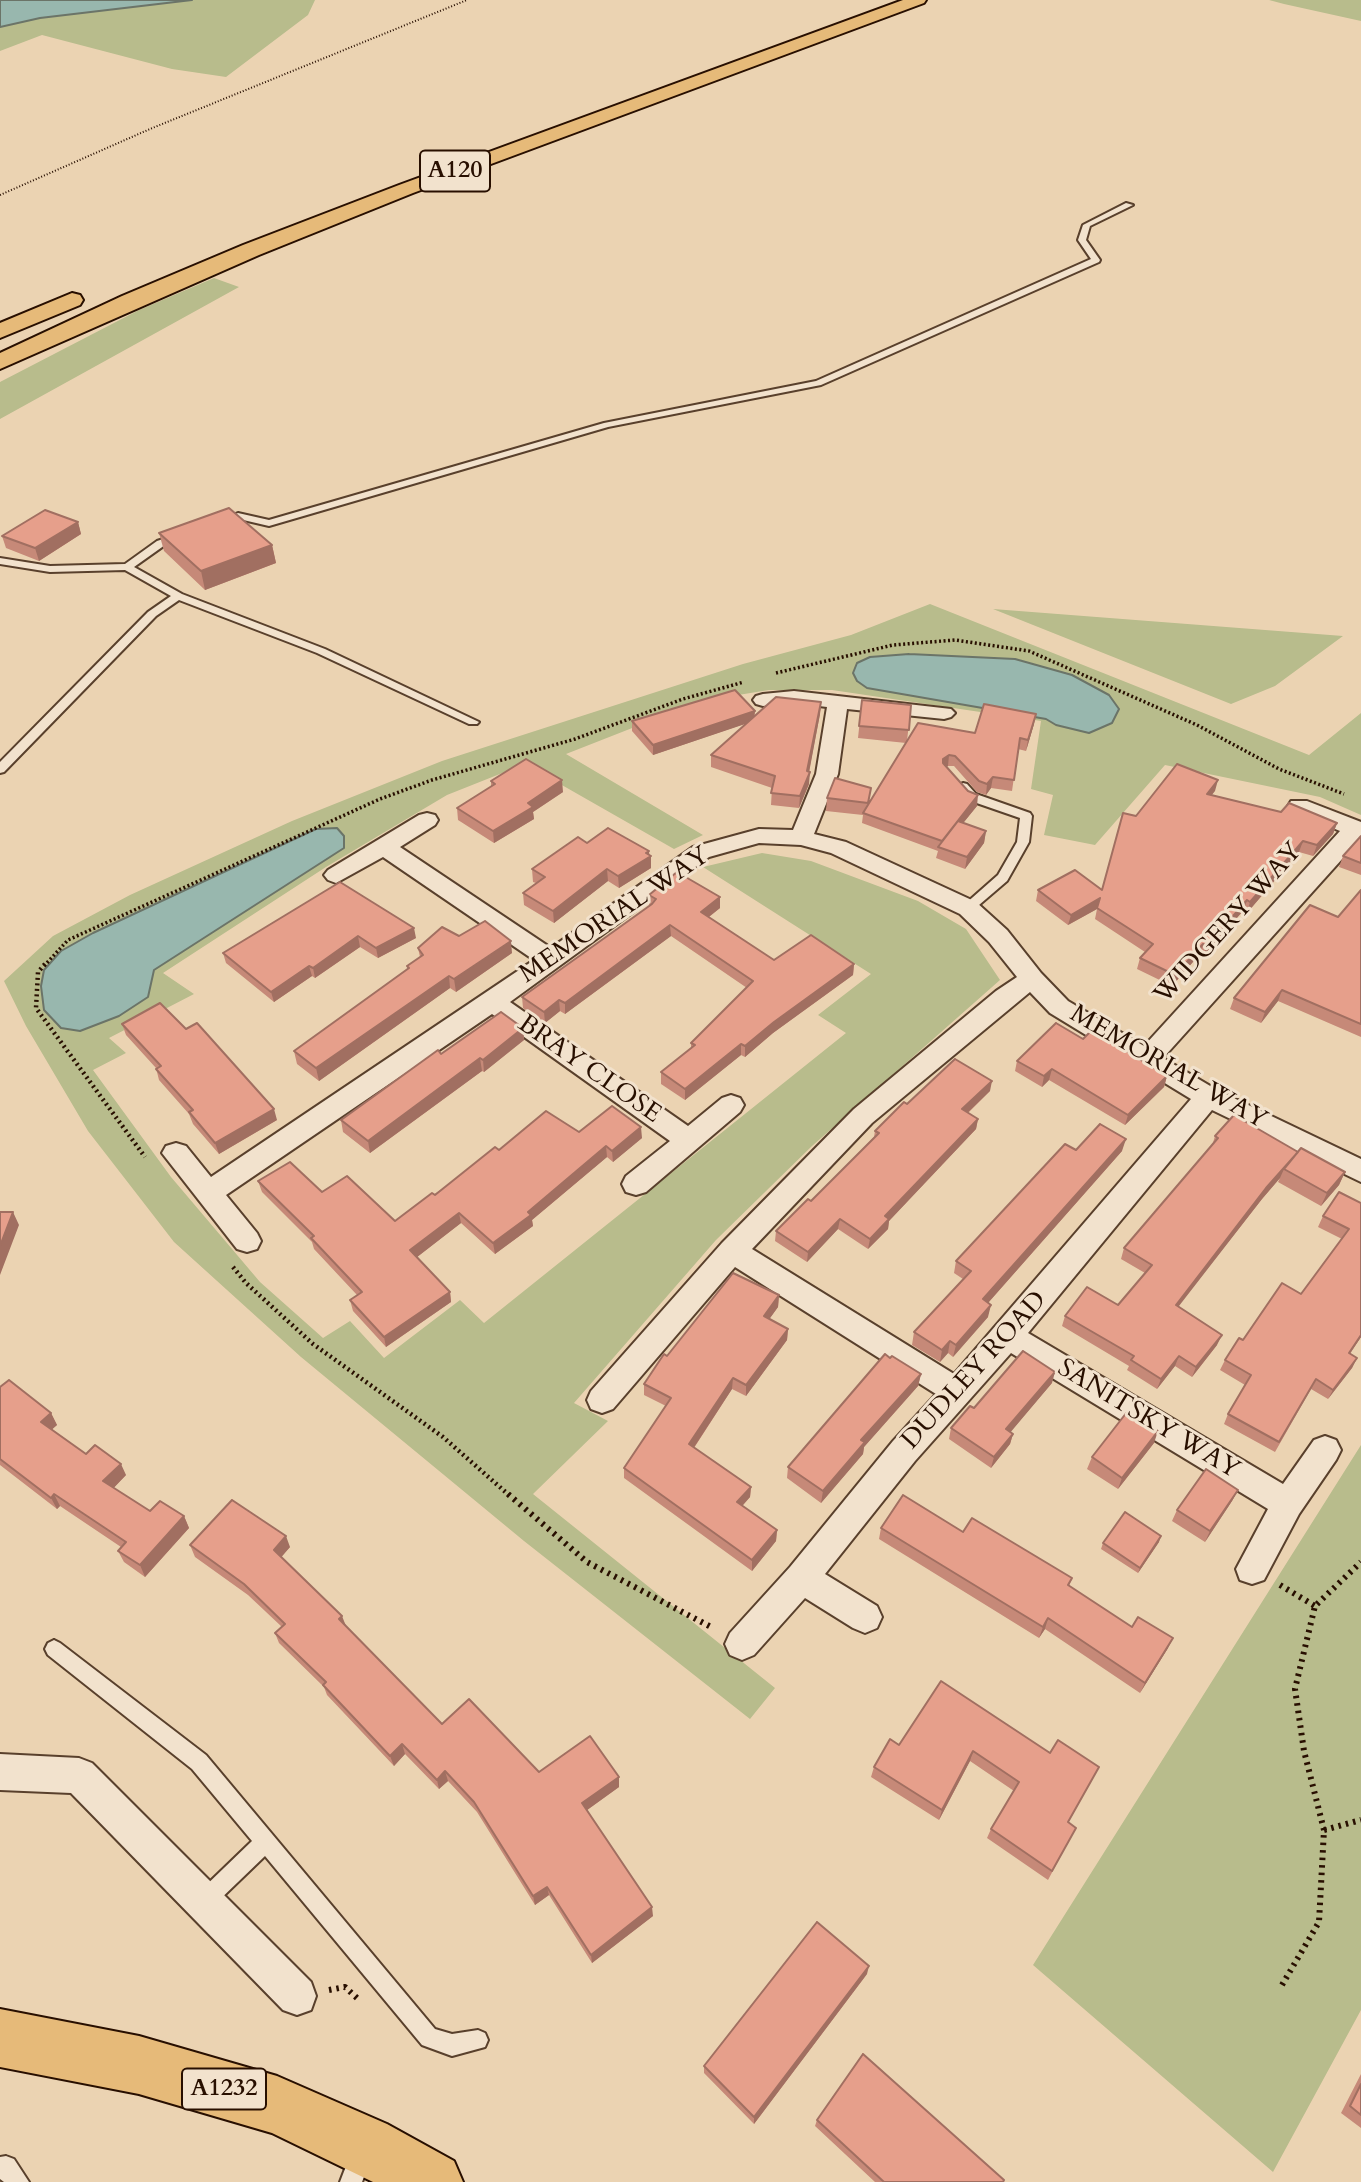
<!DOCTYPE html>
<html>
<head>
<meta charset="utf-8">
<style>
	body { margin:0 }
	canvas { display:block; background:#ebd3b2 }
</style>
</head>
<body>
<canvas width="1361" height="2182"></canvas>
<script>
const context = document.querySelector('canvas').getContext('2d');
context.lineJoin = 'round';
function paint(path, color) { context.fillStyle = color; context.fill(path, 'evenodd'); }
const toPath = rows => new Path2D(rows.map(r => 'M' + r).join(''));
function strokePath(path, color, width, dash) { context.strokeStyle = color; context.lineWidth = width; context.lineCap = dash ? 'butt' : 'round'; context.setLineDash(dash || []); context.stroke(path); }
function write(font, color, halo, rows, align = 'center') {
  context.font = font + ' Cardo,serif'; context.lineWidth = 6; context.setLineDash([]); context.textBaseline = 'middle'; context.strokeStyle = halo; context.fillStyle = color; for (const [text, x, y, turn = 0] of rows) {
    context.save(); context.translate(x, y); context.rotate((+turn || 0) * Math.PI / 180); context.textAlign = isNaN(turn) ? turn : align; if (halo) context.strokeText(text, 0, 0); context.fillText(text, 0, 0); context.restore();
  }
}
const green = toPath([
	[191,0,315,0,308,15,226,77,172,69,42,35,0,51,0,27,40,18],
	[1269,0,1361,0,1361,21,1284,4],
	[214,278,239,287,0,419,0,382,139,310],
	[930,604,1309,755,1361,713,1361,815,1320,797,1165,765,1095,845,1044,835,1053,795,1031,789,1041,721,832,690,769,690,701,701,566,754,703,835,674,849,525,764,447,795,326,867,163,973,194,994,109,1038,126,1053,93,1070,171,1177,260,1282,323,1338,350,1321,384,1358,460,1300,484,1323,846,1033,818,1015,871,974,703,867,762,853,811,861,918,901,966,929,1000,980,812,1146,716,1240,574,1403,608,1421,533,1494,775,1688,750,1719,524,1541,301,1357,174,1242,88,1131,26,1026,4,981,53,936,130,895,292,821,442,761,743,664,851,635],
	[993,609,1343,636,1275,686,1231,704],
	[1361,1445,1361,2010,1273,2172,1033,1965]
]);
const water = toPath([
	[0,0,192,0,40,18,0,27,0,0],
	[909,654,1015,659,1072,675,1109,695,1119,709,1112,723,1089,733,1056,725,1046,719,867,688,857,681,853,673,857,663,870,657,909,654],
	[337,828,344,836,344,848,154,970,148,997,119,1016,80,1031,61,1028,44,1010,41,986,44,970,61,951,93,933,316,829,337,828]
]);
const pathFar3 = toPath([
	[0,195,150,129,467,0]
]);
const pathFar2 = toPath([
	[776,673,893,645,955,640,1029,651,1197,725,1279,769,1344,794],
	[44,966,68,940,380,799,432,780,575,739,683,699,744,682]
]);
const pathFar1 = toPath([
	[45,964,38,972,36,1008,145,1157],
	[233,1267,246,1283,313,1344,443,1437,510,1496]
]);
const path = toPath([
	[508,1494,587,1562,713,1628],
	[1280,1585,1315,1606],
	[1324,1830,1361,1820],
	[1282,1985,1319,1922,1324,1830,1304,1751,1295,1689,1315,1606,1361,1562],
	[329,1990,345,1987,358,1999]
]);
const service = toPath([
	[1126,203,1133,205,1090,226,1086,240,1100,260,1099,262,821,385,608,427,269,526,239,519,221,525,216,522,238,513,269,520,604,423,816,381,1091,259,1078,240,1083,225,1126,203],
	[179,534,184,537,183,539,165,545,134,567,182,594,325,649,479,722,477,724,469,724,317,653,179,600,156,616,4,772,0,773,0,762,148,612,171,596,125,570,50,572,0,564,0,558,50,566,125,564,157,541,179,534],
	[963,783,967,784,976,794,1030,813,1032,816,1029,842,1007,881,972,911,968,912,964,911,962,908,964,905,998,875,1017,842,1020,818,968,800,957,787,963,783],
	[54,1640,60,1643,206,1755,435,2029,452,2034,478,2030,485,2033,488,2040,485,2047,452,2056,422,2045,265,1856,211,1908,204,1911,197,1908,194,1901,197,1894,252,1841,192,1769,48,1655,45,1649,48,1643,54,1640],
	[361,2145,369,2148,372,2156,362,2182,340,2182,353,2148,361,2145],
	[6,2156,14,2159,29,2182,4,2182,0,2179,0,2157,6,2156]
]);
const minor = toPath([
	[794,691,951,709,955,713,951,717,944,719,847,709,838,774,814,834,846,842,976,902,1007,930,1041,973,1068,1001,1144,1046,1340,831,1291,811,1288,806,1291,801,1307,801,1361,822,1361,838,1163,1058,1217,1090,1361,1159,1361,1182,1212,1110,1028,1333,1283,1484,1314,1440,1325,1436,1336,1440,1341,1450,1336,1460,1299,1514,1264,1580,1252,1584,1240,1580,1236,1569,1268,1509,1011,1353,915,1461,825,1574,877,1606,882,1617,877,1628,865,1633,853,1628,805,1598,754,1655,742,1660,730,1655,725,1644,730,1633,790,1567,893,1441,936,1394,735,1267,613,1409,602,1413,591,1409,587,1400,591,1391,722,1243,854,1109,996,991,1017,977,989,942,960,914,831,853,801,845,759,843,709,857,510,1002,688,1126,722,1098,731,1095,740,1098,744,1105,740,1112,646,1192,636,1195,626,1192,622,1184,626,1176,670,1141,492,1014,226,1195,257,1233,261,1241,257,1249,247,1252,237,1249,162,1153,166,1146,176,1143,186,1146,211,1177,534,960,383,857,336,883,328,880,324,875,328,870,419,815,427,813,435,815,438,820,435,825,400,847,551,948,693,847,759,829,793,830,816,774,827,707,794,703,763,706,756,704,753,700,756,696,763,694,794,691],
	[1030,992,1050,1013,1191,1099,954,1374,752,1249,872,1123,1030,992],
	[0,1754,79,1758,92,1763,311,1982,316,1996,311,2010,297,2015,283,2010,71,1793,0,1790,0,1754]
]);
const primary = toPath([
	[0,2009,139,2036,277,2076,387,2124,454,2161,463,2182,373,2182,272,2133,139,2094,0,2067,0,2009]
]);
const trunk = toPath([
	[903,0,926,0,924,3,413,193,259,255,0,369,0,353,122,296,243,245,399,185,903,0],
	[72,293,80,295,83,300,80,305,0,338,0,323,72,293]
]);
const wall = toPath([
	[78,522,81,534,39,561,6,548,2,536],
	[159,533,272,545,276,563,205,590,164,551],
	[862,700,911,705,907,741,975,733,1034,724,1026,751,1018,749,1012,791,991,788,986,795,977,792,954,766,948,766,946,767,977,806,963,823,986,831,984,843,965,869,936,858,938,851,862,823,863,815,826,811,827,798,869,803,906,743,858,738],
	[821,702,820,714,809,771,809,784,799,808,771,805,772,788,711,767,711,755,747,723,653,755,632,731,632,721,755,711,754,716],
	[491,781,563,792,533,812,534,819,494,843,458,820,457,808,491,787],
	[1215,791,1211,795,1281,812,1337,823,1333,834,1313,856,1299,852,1247,913,1243,911,1203,956,1199,955,1172,986,1137,969,1140,958,1145,952,1095,919,1097,909,1068,925,1036,901,1038,890,1102,890],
	[1361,836,1361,875,1339,867,1343,856],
	[587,843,649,851,651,868,619,888,608,881,554,923,524,905,523,893,536,883,533,882,532,869],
	[327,890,416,938,378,958,360,947,315,978,312,976,274,1002,226,963,223,953],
	[1361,890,1361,1037,1278,1001,1261,1023,1230,1009,1234,998,1338,917],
	[649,895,720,897,720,908,709,917,774,960,854,964,853,975,773,1033,745,1057,741,1055,685,1100,661,1084,661,1072,691,1048,691,1043,747,988,671,936,565,1014,560,1011,545,1023,523,1008,522,997,649,906],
	[459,936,512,953,456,992,450,988,319,1081,297,1064,294,1051,407,969,407,966,420,957,418,948],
	[122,1024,277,1120,219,1154,193,1124,189,1114,159,1080,156,1068,126,1035],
	[523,1028,524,1040,484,1072,482,1071,370,1153,343,1132,341,1120,441,1054],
	[1083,1039,1167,1076,1164,1087,1125,1125,1049,1080,1042,1087,1015,1071,1017,1061],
	[990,1091,968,1113,978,1119,976,1129,889,1221,888,1229,868,1249,838,1229,807,1262,775,1241,776,1231,811,1201,874,1137,875,1131,907,1104],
	[579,1132,642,1138,613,1162,607,1157,532,1220,533,1226,495,1254,461,1223,417,1257,450,1292,451,1302,386,1347,353,1311,350,1300,357,1295,314,1249,312,1242,262,1192,258,1181,322,1192,395,1221,499,1150],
	[1215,1136,1298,1152,1345,1172,1339,1185,1321,1206,1278,1182,1280,1178,1262,1199,1178,1306,1217,1345,1192,1377,1175,1366,1157,1389,1127,1370,1129,1366,1062,1326,1065,1316,1118,1305,1145,1273,1121,1259,1124,1248,1212,1146],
	[1076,1150,1122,1151,988,1303,988,1317,953,1357,948,1353,940,1362,912,1345,914,1332,963,1279,954,1273,956,1261],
	[1361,1203,1361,1337,1350,1354,1357,1358,1352,1368,1328,1399,1311,1389,1275,1452,1224,1424,1228,1414,1245,1385,1220,1370,1225,1360,1243,1340,1301,1294,1342,1239,1318,1227,1323,1216],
	[779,1295,778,1307,769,1319,788,1329,787,1340,746,1396,732,1389,694,1448,751,1487,750,1497,742,1506,777,1530,776,1541,752,1571,624,1478,624,1468,666,1406,644,1395,644,1384,667,1356],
	[890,1358,921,1374,918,1386,864,1447,863,1454,821,1503,787,1478,788,1467],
	[1052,1383,1010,1432,1013,1434,1010,1444,991,1468,949,1439,951,1428,974,1408],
	[0,1387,51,1413,57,1425,52,1429,86,1454,126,1475,113,1488,150,1511,184,1516,189,1528,145,1577,124,1562,118,1551,121,1547,60,1506,57,1509,0,1465],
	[1154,1443,1118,1489,1087,1469,1092,1457],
	[1238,1490,1232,1501,1205,1542,1172,1521,1177,1510],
	[881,1528,963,1532,1072,1578,1069,1586,1132,1627,1168,1648,1140,1693,1045,1629,1039,1638,879,1539],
	[1159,1542,1138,1573,1101,1549,1103,1543],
	[190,1545,290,1547,281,1557,346,1626,442,1724,539,1772,619,1787,587,1810,653,1916,592,1963,549,1895,535,1905,477,1812,448,1781,439,1789,405,1754,394,1766,327,1695,324,1687,279,1643,275,1633,282,1627,248,1595,195,1557],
	[899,1745,1050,1753,1099,1767,1068,1823,1071,1837,1048,1880,987,1838,991,1829,1014,1791,970,1761,939,1820,871,1777,874,1767],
	[867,1974,754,2124,704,2073,704,2066],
	[1361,2074,1361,2128,1341,2113],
	[817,2120,1003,2182,875,2182,815,2126]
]);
const shadedWall = toPath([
	[78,522,81,534,39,561,35,548],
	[272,545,276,563,205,590,201,571],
	[821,702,820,714,808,778,810,772,809,784,799,808,800,796,807,771],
	[755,711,754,721,653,755,653,745],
	[1036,714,1034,724,1026,751,1028,740],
	[949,755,948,766,942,770,943,759],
	[993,777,991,788,986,795,987,784],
	[562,780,563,792,533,812,534,819,494,843,493,831,528,803],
	[1218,780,1215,791,1204,805,1207,794],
	[978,795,977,806,943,848,942,841],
	[1337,823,1333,834,1313,856,1317,845],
	[986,831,984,843,965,869,967,857],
	[1303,841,1299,852,1247,913,1250,902],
	[649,851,649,857,651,856,651,868,619,888,618,876],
	[607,869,608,881,554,923,553,911],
	[720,897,720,908,701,923,701,912],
	[1100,898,1097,909,1068,925,1071,915],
	[1247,900,1243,911,1203,956,1207,946],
	[670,925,671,936,565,1014,565,1003],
	[414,928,416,938,378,958,376,948],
	[358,936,360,947,315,978,313,968],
	[511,941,512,953,456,992,454,979],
	[1203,944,1199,955,1172,986,1175,975],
	[854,964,853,975,773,1033,745,1057,745,1046,774,1022],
	[309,966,312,976,274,1002,271,992],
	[449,976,450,988,319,1081,316,1068],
	[1282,990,1278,1001,1261,1023,1265,1012],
	[559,1000,560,1011,545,1023,544,1012],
	[523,1028,524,1040,484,1072,483,1060],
	[741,1044,741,1055,685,1100,685,1089],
	[480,1058,482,1071,370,1153,368,1141],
	[1052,1069,1049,1080,1042,1087,1044,1076],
	[1167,1076,1164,1087,1125,1125,1128,1115],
	[992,1081,990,1091,960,1120,962,1109],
	[274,1109,277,1120,219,1154,215,1143],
	[978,1119,976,1129,889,1221,888,1229,868,1249,870,1239,885,1216],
	[641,1127,642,1138,613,1162,612,1151],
	[1126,1139,1122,1151,980,1312,983,1299],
	[606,1146,607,1157,532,1220,533,1226,495,1254,493,1243,528,1212],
	[1284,1169,1280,1178,1262,1199,1172,1315,1176,1305,1266,1188],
	[1345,1172,1339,1185,1321,1206,1327,1193],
	[13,1212,19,1225,0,1275,0,1246],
	[459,1213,461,1223,412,1261,410,1250],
	[840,1219,838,1229,807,1262,808,1252],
	[450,1292,451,1302,386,1347,384,1337],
	[779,1295,778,1307,763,1328,764,1316],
	[991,1305,988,1317,953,1357,956,1345],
	[788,1329,787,1340,746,1396,746,1385],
	[1222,1335,1217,1345,1192,1377,1196,1367],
	[1361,1335,1361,1337,1343,1363,1349,1353],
	[950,1341,948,1353,940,1362,942,1350],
	[1179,1356,1175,1366,1157,1389,1161,1379],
	[1357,1358,1352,1368,1328,1399,1333,1390],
	[1055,1372,1052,1383,1004,1440,1006,1429],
	[921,1374,918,1386,864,1447,863,1454,821,1503,823,1491,861,1440],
	[733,1378,732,1389,689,1455,689,1444],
	[51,1413,57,1425,47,1434,41,1422],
	[1158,1431,1154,1443,1118,1489,1122,1478],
	[1013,1434,1010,1444,991,1468,994,1457],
	[121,1464,126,1475,109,1493,103,1481],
	[751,1487,750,1497,736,1513,737,1502],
	[1238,1490,1232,1501,1205,1542,1210,1531],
	[54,1494,60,1506,57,1509,51,1498],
	[184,1516,189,1528,145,1577,140,1565],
	[777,1530,776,1541,752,1571,752,1560],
	[286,1536,290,1547,278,1561,274,1550],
	[1161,1536,1159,1542,1138,1573,1140,1568],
	[342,1616,346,1626,339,1619],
	[1048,1618,1045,1629,1039,1638,1043,1627],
	[1173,1638,1168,1648,1140,1693,1145,1683],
	[402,1744,405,1754,394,1766,390,1756],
	[973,1751,970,1761,939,1820,942,1810],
	[445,1771,448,1781,439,1789,437,1780],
	[619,1777,619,1787,583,1813,582,1803],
	[547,1887,549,1895,535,1905,533,1896],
	[652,1907,653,1916,592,1963,591,1955],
	[869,1966,867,1974,754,2124,754,2117]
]);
const building = toPath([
	[229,508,272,545,201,571,159,533,229,508],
	[45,510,78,522,35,548,2,536,45,510],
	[735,690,755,711,653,745,632,721,735,690],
	[776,697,821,702,807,771,810,772,800,796,771,793,775,776,711,755,776,697],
	[862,700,911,705,909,730,859,726,862,700],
	[984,704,1036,714,1028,740,1020,738,1014,780,993,777,987,784,979,781,955,756,949,755,943,759,943,763,968,791,978,795,942,841,863,813,918,723,975,733,984,704],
	[526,759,562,780,528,803,533,807,493,831,457,808,495,784,491,781,526,759],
	[1177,764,1218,780,1207,794,1281,812,1289,803,1337,823,1317,845,1303,841,1250,902,1247,900,1207,946,1203,944,1175,975,1140,958,1153,944,1097,908,1100,898,1071,915,1038,890,1075,870,1102,890,1123,813,1136,816,1177,764],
	[835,778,871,788,868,803,827,798,835,778],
	[958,821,986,831,967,857,938,847,958,821],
	[608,828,649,851,646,853,651,856,618,876,607,869,553,911,523,893,545,877,532,869,578,837,587,843,608,828],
	[1361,836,1361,863,1343,856,1361,836],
	[677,872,720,897,701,912,774,960,811,935,854,964,774,1022,745,1046,741,1044,685,1089,661,1072,695,1045,691,1043,753,981,670,925,565,1003,559,1000,544,1012,522,997,652,904,656,899,649,895,677,872],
	[340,882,414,928,376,948,358,936,313,968,309,966,271,992,223,953,340,882],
	[1361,890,1361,1024,1282,990,1265,1012,1234,998,1310,905,1338,917,1361,890],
	[485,921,511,941,454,979,449,976,316,1068,294,1051,409,968,407,966,423,955,418,948,442,927,459,936,485,921],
	[160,1003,186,1029,197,1023,274,1109,215,1143,189,1112,193,1110,156,1069,161,1066,122,1024,160,1003],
	[501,1012,523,1028,483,1060,480,1058,368,1141,341,1120,438,1050,441,1054,501,1012],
	[1056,1023,1083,1039,1092,1030,1167,1076,1128,1115,1052,1069,1044,1076,1017,1061,1056,1023],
	[955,1059,992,1081,962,1109,978,1119,885,1216,889,1219,870,1239,840,1219,808,1252,776,1231,808,1199,811,1201,879,1133,875,1131,904,1102,907,1104,955,1059],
	[612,1106,641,1127,612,1151,606,1146,528,1212,531,1215,493,1243,459,1213,410,1250,450,1292,384,1337,350,1300,362,1292,311,1238,314,1236,258,1181,290,1162,322,1192,347,1176,395,1221,432,1193,435,1195,495,1147,499,1150,546,1111,579,1132,612,1106],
	[1234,1115,1298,1152,1266,1188,1176,1305,1222,1335,1196,1367,1179,1356,1161,1379,1131,1360,1134,1356,1065,1316,1087,1287,1118,1305,1152,1265,1124,1248,1218,1138,1215,1136,1234,1115],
	[1100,1124,1126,1139,983,1299,991,1305,956,1345,950,1341,942,1350,914,1332,971,1271,956,1261,1065,1144,1076,1150,1100,1124],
	[1301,1148,1345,1172,1327,1193,1284,1169,1301,1148],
	[1339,1192,1361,1203,1361,1335,1349,1353,1357,1358,1333,1390,1316,1379,1279,1442,1228,1414,1251,1375,1225,1360,1239,1338,1243,1340,1282,1283,1301,1294,1349,1229,1323,1216,1339,1192],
	[0,1212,13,1212,0,1246,0,1212],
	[733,1273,779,1295,764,1316,788,1329,746,1385,733,1378,689,1444,751,1487,737,1502,777,1530,752,1560,624,1468,671,1398,644,1384,664,1354,667,1356,733,1273],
	[1023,1351,1055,1372,1006,1429,1013,1434,994,1457,951,1428,970,1406,974,1408,1023,1351],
	[885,1354,890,1358,892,1356,921,1374,861,1440,865,1442,823,1491,788,1467,885,1354],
	[9,1380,51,1413,41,1422,86,1454,95,1445,121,1464,103,1481,150,1511,160,1501,184,1516,140,1565,118,1551,126,1542,54,1494,51,1498,0,1459,0,1387,9,1380],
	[1127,1412,1158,1431,1122,1478,1092,1457,1127,1412],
	[1206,1469,1238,1490,1210,1531,1177,1510,1206,1469],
	[903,1495,963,1532,972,1518,1072,1578,1068,1585,1132,1627,1138,1617,1173,1638,1145,1683,1048,1618,1043,1627,881,1528,903,1495],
	[232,1500,286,1536,274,1550,342,1616,339,1619,442,1724,469,1699,539,1772,590,1736,619,1777,582,1803,652,1907,591,1955,547,1887,533,1896,474,1802,445,1771,437,1780,402,1744,390,1756,323,1685,326,1682,275,1633,285,1624,244,1584,190,1545,232,1500],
	[1125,1512,1161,1536,1140,1568,1103,1543,1125,1512],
	[941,1681,1050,1753,1058,1740,1099,1767,1068,1822,1076,1828,1052,1871,991,1829,1019,1782,973,1751,942,1810,874,1767,890,1739,899,1745,941,1681],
	[817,1922,869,1966,754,2117,704,2066,817,1922],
	[863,2054,1004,2180,1003,2182,884,2182,817,2120,863,2054],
	[1361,2084,1361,2115,1350,2106,1361,2084]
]);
const shields = [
	[455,171,70],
	[224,2089,84]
];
const shieldNames = [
	["A120",455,171],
	["A1232",224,2089]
];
const streetNames = [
	["MEMORIAL WAY",615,916,-34],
	["WIDGERY WAY",1229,924,-48],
	["MEMORIAL WAY",1168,1068,30],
	["BRAY CLOSE",589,1070,35],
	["DUDLEY ROAD",975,1371,-48],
	["SANITSKY WAY",1148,1420,31]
];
paint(green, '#b8bc8c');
paint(water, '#98b7ae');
strokePath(water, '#6b7468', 2);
strokePath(service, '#59402c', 4);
strokePath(minor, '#59402c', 4);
strokePath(primary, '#280f00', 4);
strokePath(trunk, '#280f00', 4);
strokePath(pathFar3, '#280f00', 2, [1, 2]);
strokePath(pathFar2, '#280f00', 3.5, [2, 2.5]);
strokePath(pathFar1, '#280f00', 4.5, [2, 3.5]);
strokePath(path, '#280f00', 6, [2.5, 5]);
paint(service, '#f2e2cd');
paint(minor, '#f2e2cd');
paint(primary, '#e6ba79');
paint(trunk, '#e6ba79');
paint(wall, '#c68978');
paint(shadedWall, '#a16f61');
paint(building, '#e69f8b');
strokePath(building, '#a16f61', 2);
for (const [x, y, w] of shields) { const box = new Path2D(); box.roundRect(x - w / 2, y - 20.5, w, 41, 5); context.fillStyle = '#f2e2cd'; context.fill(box); strokePath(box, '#280f00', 2); }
write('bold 24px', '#280f00', null, shieldNames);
write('26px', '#280f00', '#f2e2cd', streetNames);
</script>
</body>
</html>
